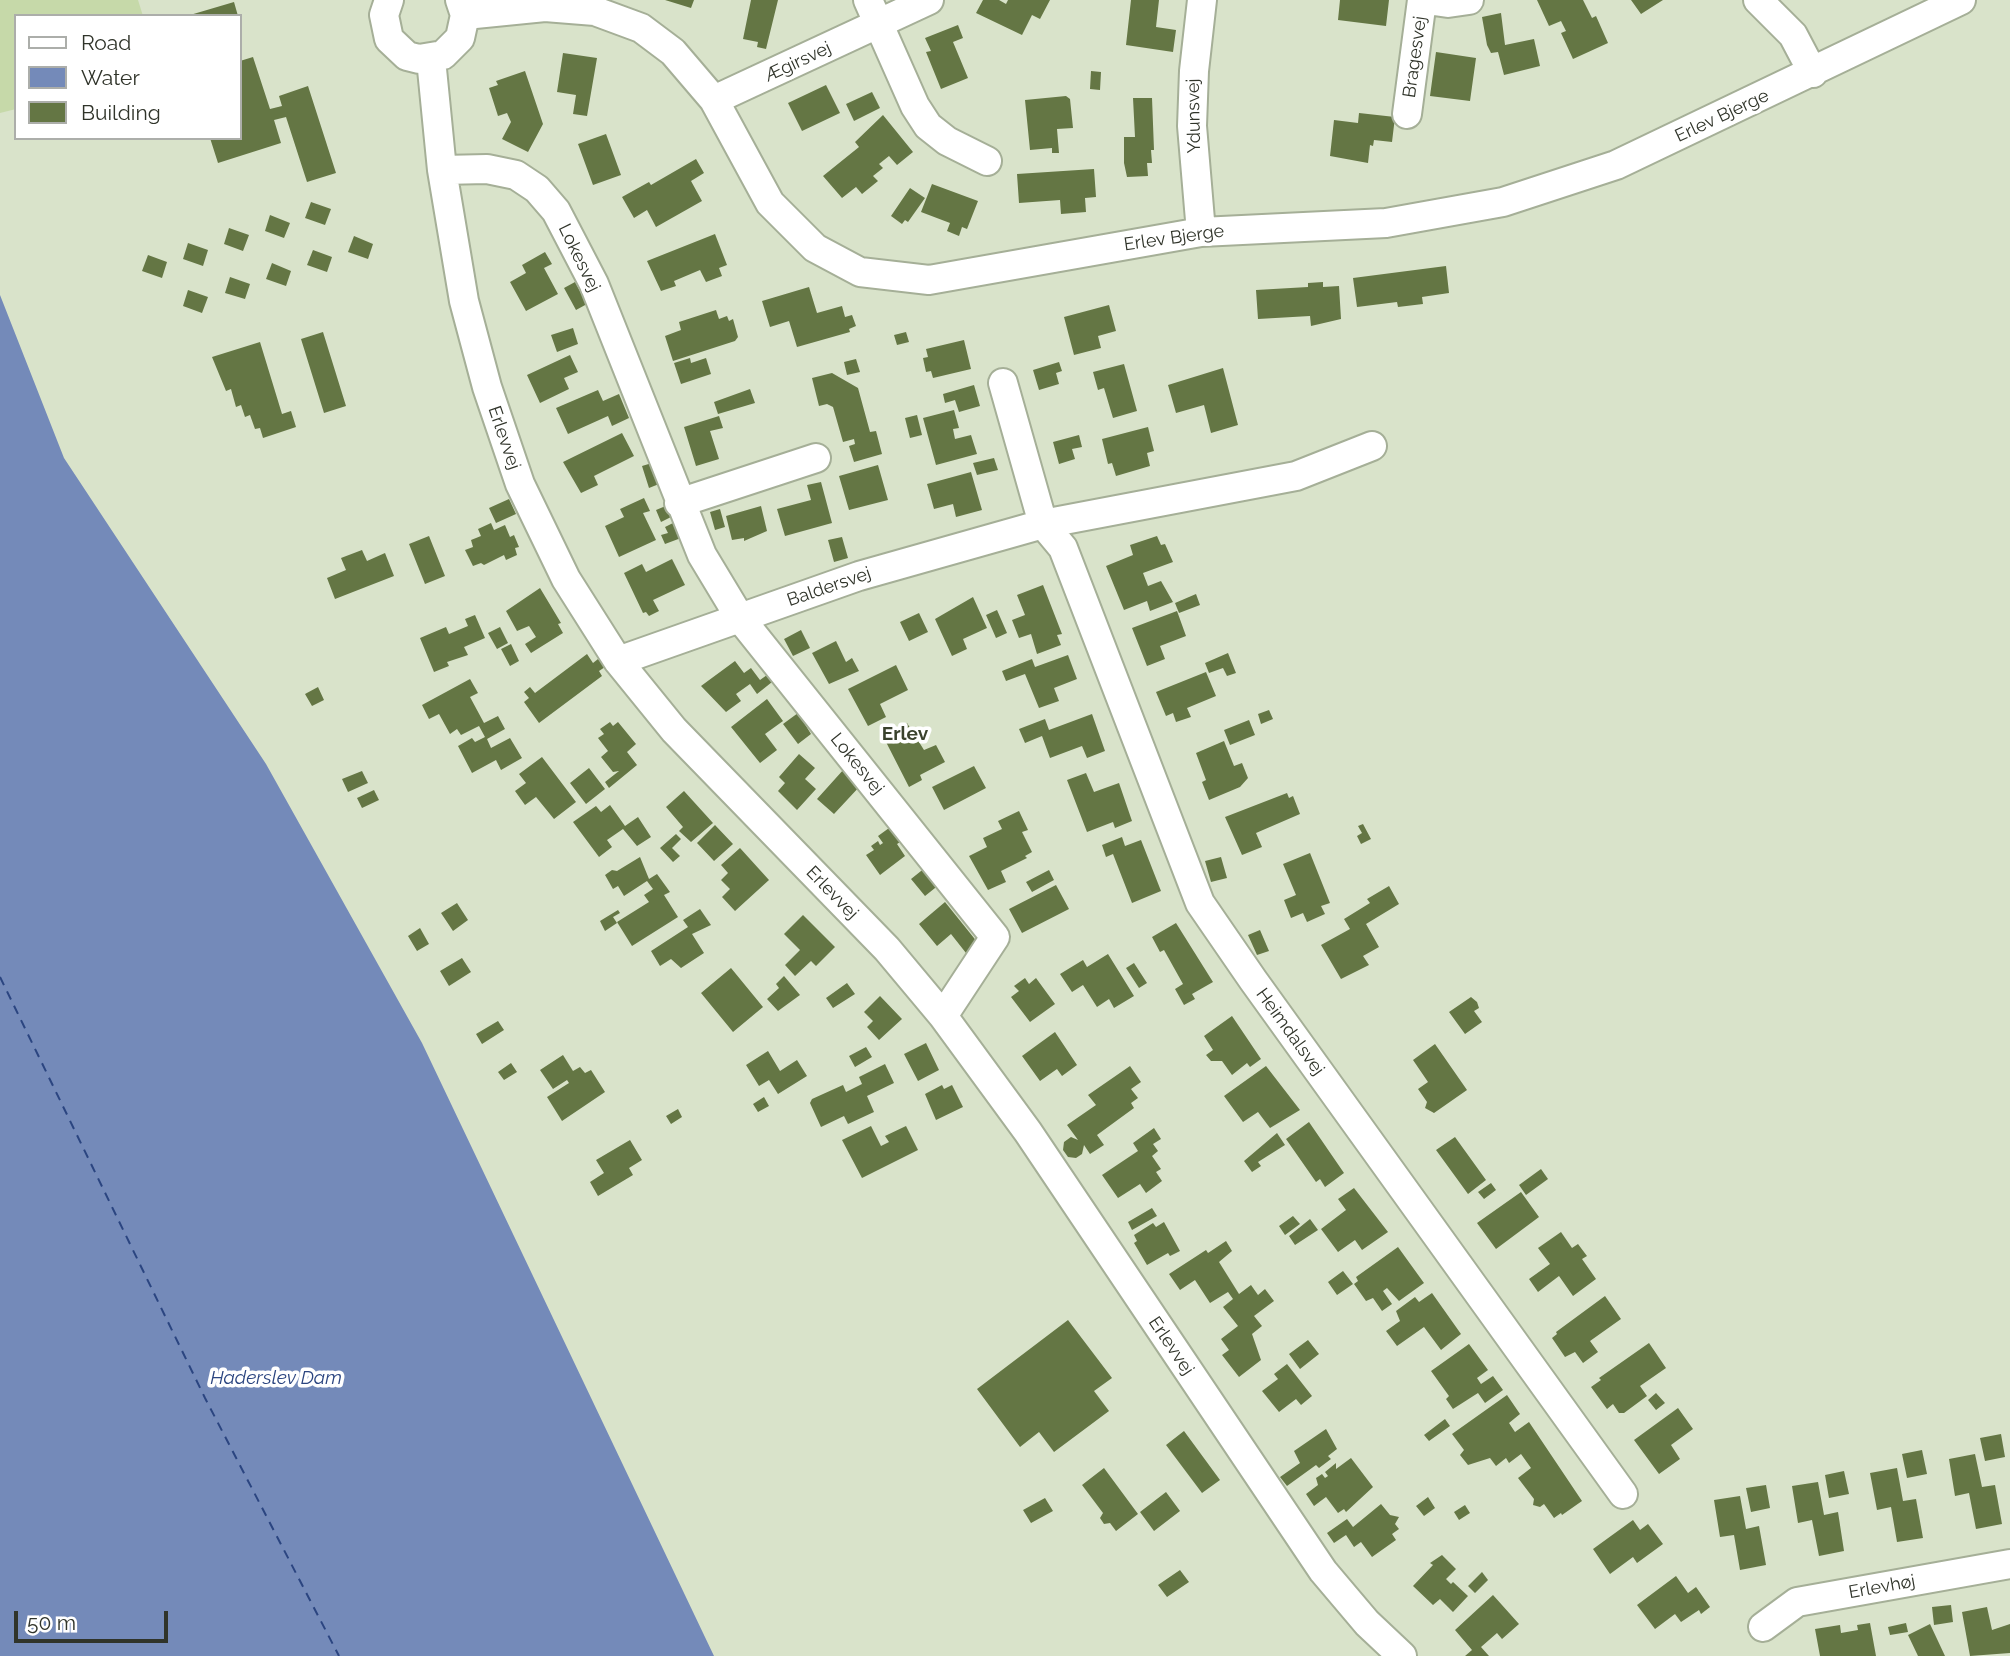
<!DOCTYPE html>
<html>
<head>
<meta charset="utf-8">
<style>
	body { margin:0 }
	#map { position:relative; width:2010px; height:1656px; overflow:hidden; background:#d9e3ca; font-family:Raleway,sans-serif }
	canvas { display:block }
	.legend { position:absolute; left:14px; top:14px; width:228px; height:126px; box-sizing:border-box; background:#fff; border:2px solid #acaeaa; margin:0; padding:9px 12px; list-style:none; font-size:21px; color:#30342a }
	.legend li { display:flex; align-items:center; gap:14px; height:35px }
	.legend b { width:35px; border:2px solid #acaeaa }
	.scale { position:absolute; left:14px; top:1611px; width:154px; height:32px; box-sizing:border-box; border:4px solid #30342a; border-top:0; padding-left:9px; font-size:21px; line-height:24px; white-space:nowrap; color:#30342a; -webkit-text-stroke:5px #fff; paint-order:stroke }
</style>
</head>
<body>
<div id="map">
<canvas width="2010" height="1656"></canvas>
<ul class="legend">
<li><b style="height:9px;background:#fff"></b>Road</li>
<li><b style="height:19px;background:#748ab9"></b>Water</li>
<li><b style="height:19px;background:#647644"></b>Building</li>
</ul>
<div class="scale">50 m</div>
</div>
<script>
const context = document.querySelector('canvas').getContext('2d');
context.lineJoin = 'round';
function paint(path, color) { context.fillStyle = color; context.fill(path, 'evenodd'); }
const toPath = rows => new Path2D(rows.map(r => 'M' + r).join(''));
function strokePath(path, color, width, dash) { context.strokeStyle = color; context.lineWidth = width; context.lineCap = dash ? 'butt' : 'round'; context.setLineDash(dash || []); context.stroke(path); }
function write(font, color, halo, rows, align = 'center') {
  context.font = font + ' Raleway,sans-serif'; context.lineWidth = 7; context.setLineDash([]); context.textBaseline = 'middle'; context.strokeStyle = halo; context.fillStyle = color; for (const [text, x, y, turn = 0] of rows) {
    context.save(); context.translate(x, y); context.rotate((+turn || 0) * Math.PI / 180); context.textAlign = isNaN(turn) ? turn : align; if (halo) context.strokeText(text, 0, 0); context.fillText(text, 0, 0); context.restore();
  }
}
const green = toPath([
	[0,0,138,0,143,16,16,16,16,109,0,113]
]);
const water = toPath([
	[0,295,64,458,266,764,422,1043,714,1656,0,1656]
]);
const ferry = toPath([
	[0,977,205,1398,339,1656]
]);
const building = toPath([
	[665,0,694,0,691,8],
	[751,0,778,0,766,49,757,47,758,42,743,39],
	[983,0,999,0,1006,4,1008,0,1050,0,1040,19,1032,15,1022,35,976,13],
	[1131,0,1159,0,1156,27,1176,30,1173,52,1126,45],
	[1340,0,1389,0,1386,26,1338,20],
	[1537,0,1583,0,1592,18,1596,16,1608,43,1573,59,1561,33,1566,31,1561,21,1549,26],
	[1631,0,1663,0,1641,14],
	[234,2,238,16,190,16,190,15],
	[1501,13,1505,45,1534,39,1540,66,1504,75,1498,52,1491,53,1487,45,1482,17],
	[958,25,963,38,953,42,968,78,941,89,926,52,931,51,925,38],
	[1436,52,1476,58,1470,101,1430,96],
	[563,53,597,58,587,116,573,114,576,95,557,92],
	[253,57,270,109,282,106,279,96,308,86,336,173,307,182,286,117,274,120,281,143,218,163,210,138,240,138,240,61],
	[525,71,543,124,528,152,502,139,511,122,507,113,498,116,489,88,498,85,496,81],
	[1091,71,1101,72,1100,90,1090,89],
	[826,85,840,113,802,131,788,103],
	[872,92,880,108,854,121,846,104],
	[1066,96,1070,99,1073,128,1057,129,1059,153,1052,153,1052,148,1030,150,1025,100],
	[1133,98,1152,98,1154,150,1151,150,1152,163,1147,163,1148,176,1127,177,1124,163,1124,137,1135,137],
	[1359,113,1395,117,1392,142,1374,140,1373,146,1370,145,1368,163,1330,156,1334,120,1358,123],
	[883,115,913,152,897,165,889,156,879,164,883,168,873,176,878,181,862,194,856,187,842,198,823,176,859,147,855,142],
	[606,134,621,175,593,185,578,144],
	[696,159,704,173,691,181,702,201,656,227,647,210,634,218,622,197,649,182,651,185],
	[1094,169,1096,197,1085,198,1086,212,1061,214,1060,200,1019,203,1017,174],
	[932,184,978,201,967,229,962,227,959,236,947,231,950,223,921,212],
	[910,188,925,198,908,222,905,220,902,224,891,216],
	[311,202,331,209,325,225,305,218],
	[270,215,290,223,284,238,265,231],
	[229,228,249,235,243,251,224,244],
	[715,234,727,265,719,268,722,276,706,282,700,270,674,281,676,286,661,291,647,261],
	[354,236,373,244,368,259,348,252],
	[188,243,208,250,203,266,183,259],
	[313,250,332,257,327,272,307,265],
	[545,252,552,264,544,268,558,294,526,311,510,282,526,273,522,265],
	[148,255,167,262,162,278,142,271],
	[272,263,291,271,286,286,266,279],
	[1446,266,1449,293,1422,297,1423,304,1398,307,1397,302,1357,307,1353,278],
	[230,277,250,284,245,299,225,293],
	[575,282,587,304,576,310,564,288],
	[1323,282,1323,287,1339,286,1341,319,1311,326,1310,316,1258,319,1256,290,1308,287,1308,283],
	[809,287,817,313,842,306,845,317,852,315,856,326,849,329,850,332,797,347,789,321,770,327,762,301],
	[188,290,208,297,202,313,183,306],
	[1109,305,1116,331,1098,336,1101,348,1074,355,1064,317],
	[716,310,719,319,727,316,729,321,733,319,738,337,735,341,673,361,665,336,681,330,679,322],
	[573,328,578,344,557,352,551,335],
	[323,332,346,406,324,413,301,339],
	[906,332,909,342,897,345,894,335],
	[964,340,971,369,933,378,931,371,926,372,923,358,928,357,926,349],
	[260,342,282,414,291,411,296,427,263,438,260,428,255,429,250,415,245,417,241,405,236,407,231,389,226,391,212,357],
	[570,355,578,372,564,378,569,389,540,403,527,375],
	[690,358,691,363,706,358,711,374,681,384,674,363],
	[856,359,860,372,847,375,844,362],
	[1059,362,1062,371,1056,373,1059,384,1039,390,1033,370],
	[1124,364,1137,411,1113,418,1104,388,1098,390,1093,372],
	[1223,368,1238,425,1211,433,1204,405,1176,413,1168,385],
	[832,373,858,388,870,432,876,431,882,454,854,462,849,446,855,444,854,439,843,442,833,407,827,404,819,406,812,378],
	[974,385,980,406,959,412,955,400,945,403,943,394],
	[750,389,755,403,718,414,714,402],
	[598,390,603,401,619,394,629,418,612,426,608,416,568,434,556,408],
	[954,410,959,428,953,429,955,439,971,435,977,454,936,465,923,418],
	[917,415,922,435,910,438,905,418],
	[719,416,723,428,710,431,719,459,696,466,684,427],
	[1148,427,1154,451,1147,453,1150,466,1116,476,1112,463,1108,464,1102,439],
	[622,433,634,456,594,476,598,485,581,493,563,462],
	[1079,435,1082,447,1072,449,1075,459,1059,464,1053,442],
	[994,458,998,470,977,475,973,463],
	[652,463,659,484,649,488,642,466],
	[878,465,888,500,849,510,839,476],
	[971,472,982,510,956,517,953,504,934,509,927,484],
	[821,482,832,523,785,536,777,509,811,500,807,485],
	[644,498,650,511,643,513,656,540,619,557,605,526,624,517,620,509],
	[509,499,516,514,496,523,489,508],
	[668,505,673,516,661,522,656,510],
	[761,506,767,531,744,541,744,538,732,540,726,516],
	[720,509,725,527,715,530,710,512],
	[675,522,681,538,665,544,661,535,668,533,665,527],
	[491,523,494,530,505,525,510,537,514,535,519,547,515,548,517,555,506,560,504,555,484,565,481,563,473,566,465,550,473,547,471,540,481,536,478,529],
	[429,536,445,576,425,584,409,544],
	[1157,536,1161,545,1165,544,1173,562,1143,573,1148,586,1161,581,1173,602,1150,611,1147,601,1124,610,1106,566,1133,555,1130,545],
	[842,537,848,558,834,562,828,540],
	[362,550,367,561,385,553,394,576,335,599,327,578,346,570,341,558],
	[672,559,685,585,653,600,659,611,649,616,646,612,643,613,624,573,642,564,646,572],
	[1043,585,1062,634,1057,635,1061,645,1037,654,1031,634,1019,638,1012,620,1025,615,1017,595],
	[540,588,561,623,558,624,563,633,531,653,525,644,536,637,529,626,517,631,506,611],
	[1196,594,1200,605,1179,613,1175,603],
	[973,597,987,628,963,639,967,649,952,656,935,619],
	[997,610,1007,633,996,638,986,615],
	[1177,611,1186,636,1160,646,1165,659,1147,666,1132,628],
	[919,613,928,632,909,641,900,622],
	[475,615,485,638,464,647,468,655,447,662,449,666,434,672,420,638,446,627,449,634,468,626,465,619],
	[500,627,508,643,497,649,488,633],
	[801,630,810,648,793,656,784,639],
	[836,641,846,662,852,658,859,671,829,684,812,653],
	[511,644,519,661,510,666,501,649],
	[1228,653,1236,673,1227,676,1223,668,1209,673,1205,663],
	[587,654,593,663,598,659,605,667,599,671,602,676,539,723,524,702,529,698,524,692,530,687,535,693],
	[1068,655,1077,679,1054,688,1059,701,1039,708,1025,674,1006,681,1002,671,1032,659,1035,667],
	[735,661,744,673,751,668,760,680,767,675,772,682,757,694,750,684,736,694,741,701,726,712,701,686],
	[896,665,908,690,880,704,886,717,868,726,848,689],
	[1206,672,1216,696,1187,708,1191,717,1176,722,1173,713,1166,716,1156,692],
	[470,679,478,693,470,697,484,723,498,716,505,729,487,739,491,748,510,738,522,758,501,770,496,760,472,773,458,746,472,738,475,742,485,737,479,726,461,735,457,729,450,734,439,714,429,719,422,705],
	[318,687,324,700,312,706,305,694],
	[767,699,783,721,765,734,777,750,760,763,731,727],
	[1269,710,1273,719,1261,724,1258,714],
	[798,713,811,734,798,744,783,724],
	[1092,714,1105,751,1087,758,1082,746,1050,758,1042,736,1025,743,1019,729,1045,719,1049,730],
	[1249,720,1255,735,1230,745,1224,730],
	[610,722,613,726,618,722,636,744,627,752,637,765,609,788,605,782,619,771,613,772,601,757,608,751,598,738,604,734,600,729],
	[907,723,924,750,936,745,945,762,920,775,922,780,909,787,886,742,889,741,886,734],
	[1224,741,1234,766,1242,763,1248,778,1240,787,1209,800,1202,782,1206,780,1196,753],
	[799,754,815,768,805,779,816,789,797,810,778,791,785,783,779,777],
	[542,757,576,802,554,819,536,797,525,805,515,791,526,783,519,774],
	[974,766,986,788,944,810,932,787],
	[589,768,605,789,586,804,570,783],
	[844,769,861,785,834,814,817,799],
	[362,771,368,783,348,792,342,779],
	[1086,773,1094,792,1119,783,1132,821,1115,828,1113,822,1087,832,1067,780],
	[374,790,379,800,362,808,357,798],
	[684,791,713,823,691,842,679,831,683,827,666,807],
	[1287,793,1289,798,1293,796,1300,814,1256,833,1262,847,1242,855,1225,817],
	[610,805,625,826,638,817,651,837,637,846,623,829,607,840,612,847,599,857,573,822,596,806,601,812],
	[1019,811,1028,830,1022,832,1032,852,1025,856,1027,858,1001,871,1006,882,988,890,969,856,987,847,983,838,1002,829,998,821],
	[896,823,906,838,897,844,905,856,880,875,866,855,874,850,871,846,878,841,880,845,883,843,878,836],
	[1363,824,1371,839,1361,844,1357,836,1362,833,1358,826],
	[715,825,733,844,714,861,697,843],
	[676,834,681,839,672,848,680,856,673,862,660,848],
	[1122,837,1125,846,1141,840,1161,891,1132,903,1113,854,1106,857,1102,845],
	[740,848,769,880,735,911,722,897,730,889,721,880,728,873,721,865],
	[1310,853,1330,903,1321,906,1325,914,1307,922,1303,913,1291,918,1284,900,1296,895,1283,864],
	[640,857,649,879,657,874,670,892,664,895,678,917,632,946,617,922,649,902,644,895,653,889,647,881,624,896,618,886,613,889,605,875,612,870,617,871],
	[1221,857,1227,878,1211,882,1205,861],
	[926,867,940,884,925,896,911,879],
	[1049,870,1054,880,1032,892,1026,882],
	[1056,885,1069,909,1022,933,1009,909],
	[1389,886,1399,904,1366,924,1379,947,1363,956,1369,965,1341,979,1321,945,1350,929,1344,919,1370,903,1367,899],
	[945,902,978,943,966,953,951,934,937,946,919,924],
	[457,903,468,920,453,931,441,913],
	[700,909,711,925,692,934,704,953,681,968,671,959,660,966,651,951,688,927,683,920],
	[618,910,620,913,613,917,617,923,605,931,600,921],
	[803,915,835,947,816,966,811,961,795,976,785,965,800,950,784,934],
	[1176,923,1213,982,1192,994,1195,999,1184,1005,1175,989,1183,984,1164,950,1160,952,1152,937],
	[420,928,429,944,417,951,408,936],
	[1260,930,1269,951,1257,955,1248,935],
	[1108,954,1134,996,1114,1008,1109,999,1097,1007,1083,985,1072,992,1060,974,1083,960,1087,967],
	[462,958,471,972,449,986,440,971],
	[1134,963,1147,983,1139,988,1126,968],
	[731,968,763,1007,733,1032,701,993],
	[784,976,800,995,778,1011,767,999,779,988,776,984],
	[1025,978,1029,984,1036,978,1055,1004,1030,1022,1011,997,1019,991,1014,986],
	[847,983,855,994,833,1008,826,998],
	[880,996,902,1019,879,1040,867,1027,873,1021,864,1012],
	[1471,997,1477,1002,1479,1008,1474,1011,1482,1022,1465,1034,1449,1012],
	[1232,1016,1261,1059,1250,1067,1247,1063,1232,1075,1222,1061,1211,1061,1206,1055,1213,1050,1204,1036],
	[498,1021,504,1030,482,1044,476,1034],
	[1055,1032,1077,1065,1062,1076,1057,1069,1040,1081,1022,1056],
	[926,1043,939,1070,918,1081,904,1054],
	[1435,1044,1467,1090,1434,1113,1425,1108,1427,1102,1418,1089,1428,1082,1413,1060],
	[866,1047,872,1057,855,1067,849,1056],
	[768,1051,780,1071,797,1060,807,1076,778,1094,769,1080,759,1086,746,1065],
	[563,1055,573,1071,580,1067,585,1073,591,1070,605,1092,562,1121,547,1097,569,1083,567,1080,553,1089,540,1070],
	[511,1063,517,1072,504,1080,498,1072],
	[885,1064,894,1083,867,1096,874,1112,848,1124,844,1116,821,1127,810,1103,812,1099,843,1085,846,1092,862,1084,859,1077],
	[1130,1066,1141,1082,1131,1089,1138,1098,1131,1103,1134,1108,1097,1135,1104,1145,1090,1154,1084,1145,1082,1154,1076,1158,1068,1157,1063,1150,1064,1142,1071,1137,1078,1140,1067,1125,1096,1105,1088,1095],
	[1266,1066,1300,1110,1270,1128,1258,1112,1243,1122,1224,1096],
	[942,1085,944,1089,952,1085,963,1107,936,1120,925,1094],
	[764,1097,769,1106,758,1112,753,1104],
	[678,1109,682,1117,671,1124,666,1116],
	[1309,1122,1344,1173,1325,1187,1320,1179,1316,1182,1286,1139],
	[871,1126,881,1146,889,1142,885,1136,906,1126,918,1150,862,1178,842,1140],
	[1154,1128,1161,1139,1153,1144,1158,1151,1152,1156,1161,1169,1156,1172,1162,1181,1146,1193,1140,1184,1118,1198,1102,1175,1138,1151,1133,1143],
	[1277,1133,1285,1145,1258,1162,1261,1166,1252,1172,1244,1161],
	[1455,1137,1486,1180,1468,1194,1436,1150],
	[630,1140,642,1160,629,1168,633,1175,598,1196,590,1182,604,1173,596,1160],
	[1541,1169,1548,1179,1526,1195,1519,1185],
	[1491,1183,1496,1190,1484,1199,1478,1192],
	[1354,1188,1388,1232,1362,1250,1355,1240,1338,1252,1321,1229,1346,1210,1338,1199],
	[1521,1192,1539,1217,1496,1249,1477,1223],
	[1152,1208,1157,1216,1132,1230,1128,1222],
	[1293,1216,1300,1224,1285,1235,1279,1226],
	[1310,1219,1318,1230,1295,1245,1289,1236],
	[1164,1222,1180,1251,1170,1256,1168,1253,1147,1265,1134,1243,1137,1241,1134,1235,1153,1223,1156,1227],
	[1561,1232,1572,1248,1578,1244,1587,1256,1582,1259,1596,1279,1573,1296,1559,1276,1538,1292,1529,1279,1550,1264,1538,1248],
	[1226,1241,1232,1251,1219,1262,1239,1294,1251,1285,1258,1295,1265,1289,1274,1301,1254,1316,1262,1326,1252,1334,1261,1360,1239,1377,1222,1355,1229,1350,1221,1339,1238,1326,1223,1307,1233,1299,1228,1292,1210,1303,1195,1280,1180,1290,1169,1274,1206,1250,1208,1253],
	[1398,1247,1424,1283,1399,1301,1387,1288,1383,1291,1392,1304,1382,1311,1373,1298,1366,1301,1354,1284,1358,1281,1356,1277],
	[1343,1271,1353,1284,1337,1295,1328,1282],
	[1432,1293,1461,1334,1441,1350,1424,1327,1397,1346,1386,1331,1400,1321,1396,1311,1415,1297,1419,1302],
	[1605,1296,1621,1319,1590,1341,1598,1352,1583,1363,1575,1352,1565,1357,1552,1338,1557,1334,1556,1332],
	[1068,1320,1112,1378,1094,1391,1109,1411,1054,1452,1039,1432,1020,1447,977,1389],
	[1308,1340,1319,1354,1300,1369,1289,1354],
	[1649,1343,1666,1368,1640,1386,1647,1396,1624,1413,1619,1413,1613,1404,1607,1409,1591,1387,1601,1380,1599,1378],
	[1469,1344,1488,1370,1477,1378,1481,1384,1493,1376,1503,1390,1485,1403,1478,1393,1453,1409,1446,1399,1449,1396,1431,1371],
	[1287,1364,1312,1396,1301,1405,1296,1399,1279,1412,1262,1391,1278,1379,1274,1374],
	[1656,1393,1665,1403,1656,1410,1648,1400],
	[1507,1395,1520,1414,1509,1423,1515,1432,1529,1422,1582,1501,1562,1515,1561,1513,1554,1518,1544,1504,1540,1507,1533,1505,1534,1499,1518,1478,1531,1468,1521,1454,1509,1463,1506,1458,1496,1466,1490,1458,1468,1465,1460,1455,1464,1450,1452,1434],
	[1678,1408,1693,1429,1671,1445,1680,1459,1659,1474,1634,1440],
	[1445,1419,1450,1426,1429,1441,1424,1435],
	[1326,1429,1337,1449,1328,1456,1331,1459,1319,1468,1316,1465,1287,1486,1280,1477,1300,1463,1294,1451],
	[1184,1431,1220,1480,1202,1493,1166,1445],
	[2001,1434,2005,1457,1985,1461,1980,1438],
	[1922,1450,1927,1474,1907,1478,1902,1454],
	[1975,1454,1982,1487,1995,1485,2002,1524,1976,1529,1969,1493,1955,1496,1949,1459],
	[1351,1458,1373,1487,1346,1512,1344,1509,1338,1513,1326,1497,1314,1506,1306,1494,1318,1485,1316,1478,1322,1474,1325,1478,1328,1476,1325,1472,1336,1463,1336,1469],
	[1104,1468,1138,1514,1116,1531,1110,1523,1104,1524,1100,1518,1103,1513,1082,1485],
	[1897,1468,1903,1501,1916,1499,1923,1538,1897,1542,1891,1507,1877,1510,1870,1473],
	[1844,1471,1849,1494,1829,1498,1825,1475],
	[1818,1482,1824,1515,1838,1512,1844,1551,1819,1556,1812,1520,1798,1523,1792,1486],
	[1766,1485,1770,1508,1751,1512,1746,1488],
	[1166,1492,1180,1511,1154,1531,1140,1512],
	[1740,1496,1746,1529,1759,1526,1766,1565,1740,1570,1734,1535,1720,1537,1714,1500],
	[1428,1497,1435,1508,1424,1516,1416,1506],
	[1045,1498,1053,1511,1031,1523,1023,1510],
	[1381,1504,1390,1515,1399,1517,1395,1524,1399,1529,1392,1534,1396,1540,1372,1557,1361,1542,1354,1547,1346,1535,1334,1543,1327,1533,1347,1519,1353,1527],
	[1465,1505,1470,1513,1459,1520,1454,1512],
	[1633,1520,1640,1530,1648,1524,1663,1544,1637,1563,1633,1557,1610,1574,1593,1549],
	[1442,1555,1456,1569,1446,1579,1451,1584,1453,1582,1468,1596,1453,1612,1440,1599,1433,1605,1413,1586,1433,1565,1430,1563],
	[1180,1570,1189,1582,1167,1597,1158,1585],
	[1482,1572,1488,1580,1475,1593,1468,1586],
	[1676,1576,1688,1593,1696,1587,1710,1607,1701,1614,1699,1610,1681,1622,1675,1614,1655,1629,1637,1605],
	[1493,1595,1519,1624,1502,1639,1497,1633,1481,1647,1489,1656,1465,1656,1472,1650,1455,1630],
	[1951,1605,1953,1622,1934,1625,1932,1607],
	[1987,1607,1992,1630,2010,1624,2010,1653,1970,1656,1962,1612],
	[1870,1623,1876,1656,1820,1656,1815,1629,1840,1625,1841,1633,1858,1630,1857,1625],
	[1906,1623,1908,1632,1890,1635,1888,1627],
	[1930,1624,1945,1656,1918,1656,1908,1635]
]);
const minor = toPath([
	[389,0,384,15,389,39,407,56,419,59,443,55,460,38,465,15,460,0],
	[868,0,915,106,928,126,947,141,987,161],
	[1427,0,1448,3,1469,0],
	[1758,0,1793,35,1813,73],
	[465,15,545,7,595,11,641,28,673,52,714,100,770,203,815,248,860,272,929,280,1201,232,1386,223,1503,202,1616,165,1961,0],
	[431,59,442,170,464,301,487,387,520,484,566,579,618,661,674,730,887,949,943,1016,1028,1132,1323,1571,1367,1623,1402,1656],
	[714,100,929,0],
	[1407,114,1422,0],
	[442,170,487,169,516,175,537,189,556,211,594,284,702,555,740,618,995,937,943,1016],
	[1201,232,1192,126,1194,71,1202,0],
	[1003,383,1043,524,1063,548,1200,903,1253,980,1623,1494],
	[679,503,816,458],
	[618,661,859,576,1043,524,1296,476,1372,446],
	[1763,1627,1797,1602,2010,1564]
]);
const streetNames = [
	["Bragesvej",1415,57,-82],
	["Ægirsvej",798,62,-25],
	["Ydunsvej",1194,116,-91],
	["Erlev Bjerge",1722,116,-25],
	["Erlev Bjerge",1174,238,-8],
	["Lokesvej",579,258,64],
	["Erlevvej",504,438,71],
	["Baldersvej",829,587,-19],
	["Lokesvej",857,764,51],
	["Erlevvej",832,893,46],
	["Heimdalsvej",1290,1032,54],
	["Erlevvej",1171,1346,56],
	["Erlevhøj",1882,1587,-10]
];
const neighbourhoodNames = [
	["Erlev",905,734]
];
const waterNames = [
	["Haderslev Dam",276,1378]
];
paint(green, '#c6d9a9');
paint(water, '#748ab9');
strokePath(ferry, '#2b4580', 2, [9, 7]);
paint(building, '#647644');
strokePath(minor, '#a5af97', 32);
strokePath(minor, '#fff', 28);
write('18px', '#30342a', '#fff', streetNames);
write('bold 19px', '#3a422d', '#fff', neighbourhoodNames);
write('italic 19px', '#2b4580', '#fff', waterNames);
</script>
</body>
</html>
